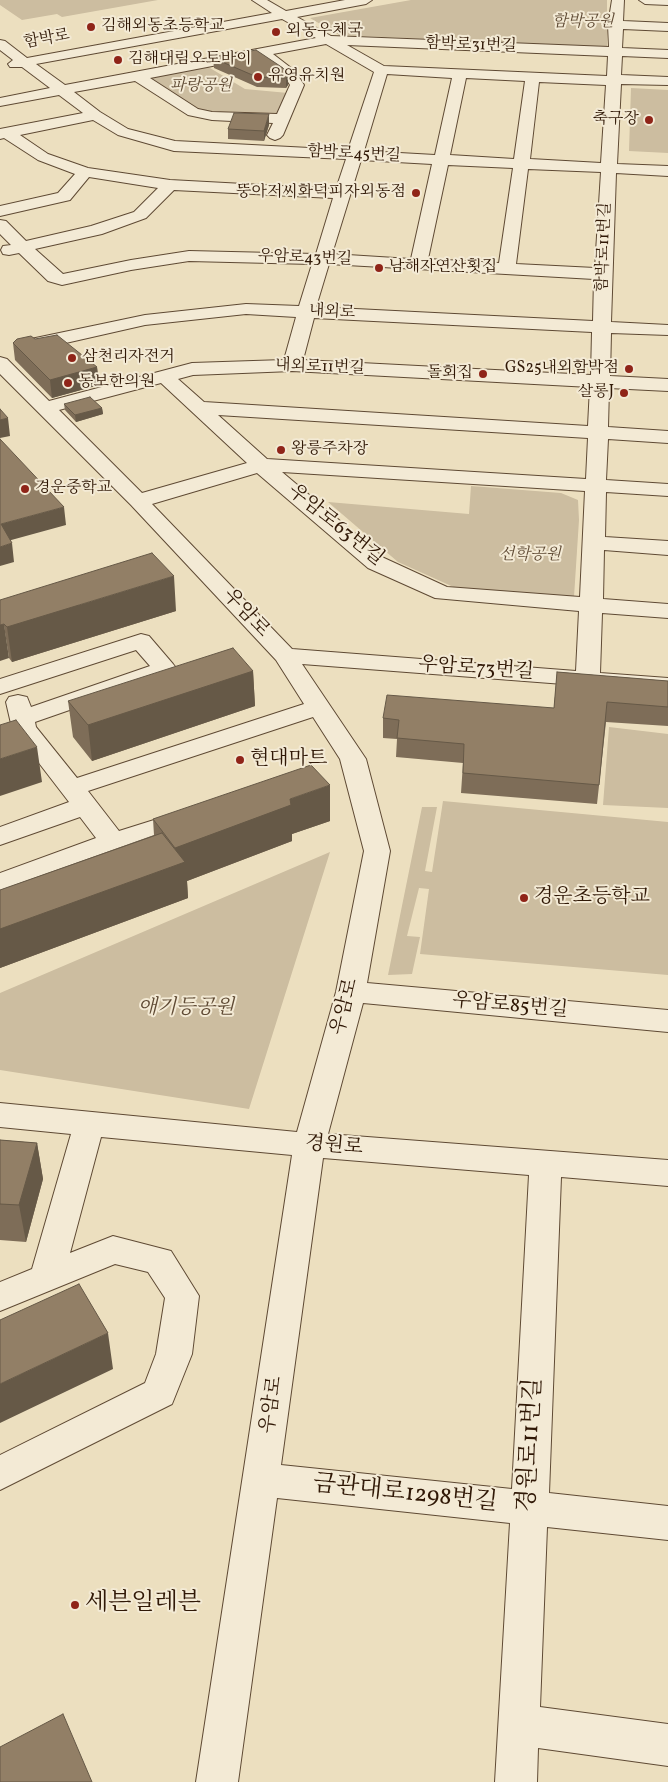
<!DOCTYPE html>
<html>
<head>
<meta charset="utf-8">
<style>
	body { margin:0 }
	canvas { display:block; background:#ecdfbf }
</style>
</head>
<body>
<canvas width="668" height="1782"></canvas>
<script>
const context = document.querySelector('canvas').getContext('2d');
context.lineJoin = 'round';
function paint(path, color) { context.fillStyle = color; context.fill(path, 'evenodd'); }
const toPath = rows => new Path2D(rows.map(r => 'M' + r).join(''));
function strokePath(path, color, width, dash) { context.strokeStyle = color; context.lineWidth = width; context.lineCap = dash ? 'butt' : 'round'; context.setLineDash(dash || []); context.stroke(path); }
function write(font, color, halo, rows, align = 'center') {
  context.font = font + ' Vollkorn,"Noto Serif KR",serif'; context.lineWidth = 4; context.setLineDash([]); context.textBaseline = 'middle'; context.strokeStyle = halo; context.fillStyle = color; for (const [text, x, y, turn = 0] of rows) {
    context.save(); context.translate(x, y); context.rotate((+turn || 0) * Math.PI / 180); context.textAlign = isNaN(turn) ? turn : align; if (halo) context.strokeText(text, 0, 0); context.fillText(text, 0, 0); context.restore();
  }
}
const green = toPath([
	[0,0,158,0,62,17,57,14,22,20,0,5],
	[411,0,607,0,607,47,339,35,310,18],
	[205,65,245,89,288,93,279,113,269,117,210,113,195,108,144,78],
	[631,88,668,90,668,153,629,151],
	[471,486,561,493,578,500,579,520,574,597,458,589,398,562,328,502,469,514],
	[609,727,668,734,668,808,603,805],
	[443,801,668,822,668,975,420,954,429,889,419,888,407,936,420,937,412,974,388,975,422,807,437,807,425,871,432,872],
	[330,852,249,1109,0,1070,0,993]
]);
const minor = toPath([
	[252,0,267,0,286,11,345,0,372,0,366,4,297,17,331,36,609,47,608,25,612,0,624,0,623,21,668,23,668,31,623,29,622,48,668,50,668,58,622,56,621,75,668,77,668,85,621,84,617,164,668,166,668,176,616,173,611,322,668,325,668,335,611,333,610,376,668,379,668,391,609,388,608,427,668,431,668,443,608,439,606,480,668,484,668,496,606,492,605,537,668,541,668,555,604,550,603,599,668,604,668,618,602,613,600,673,668,678,668,692,302,664,366,759,390,851,367,983,668,1010,668,1032,363,1003,328,1134,668,1160,668,1186,561,1177,549,1493,668,1506,668,1540,547,1527,540,1707,668,1724,668,1766,538,1748,537,1782,495,1782,510,1523,277,1498,238,1782,196,1782,292,1155,101,1137,70,1253,113,1236,171,1251,199,1296,192,1354,172,1404,0,1490,0,1455,145,1383,156,1354,165,1298,148,1272,115,1264,0,1311,0,1282,32,1269,71,1134,0,1127,0,1103,297,1132,336,992,364,851,340,759,313,717,88,791,119,831,189,809,198,811,202,817,198,823,0,892,0,873,96,838,80,817,0,845,0,827,69,802,12,728,6,702,9,697,18,695,27,697,31,707,150,666,136,650,0,694,0,679,141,634,149,636,173,664,177,669,173,674,35,722,36,727,77,778,304,704,276,660,131,505,0,374,0,357,7,359,49,401,192,363,284,360,296,317,246,314,145,325,26,352,19,350,17,346,19,342,26,340,145,315,246,304,299,306,312,264,189,261,131,270,62,285,48,281,19,253,9,255,3,254,1,250,3,246,11,245,0,234,0,220,6,221,26,241,91,226,134,212,158,188,89,177,70,200,0,216,0,206,58,193,75,174,38,160,4,138,0,139,0,129,83,113,59,95,0,106,0,98,50,88,22,67,10,67,8,64,13,60,0,50,0,40,5,41,27,58,272,13,252,0],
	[282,19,316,38,65,85,36,64,282,19],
	[326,44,374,72,348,150,175,141,128,129,100,112,74,92,135,81,188,115,212,120,273,123,267,135,270,138,275,140,280,138,283,135,304,85,295,71,273,54,326,44],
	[347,45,608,56,607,76,384,66,347,45],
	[259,57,285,77,290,85,277,114,212,112,198,109,150,78,259,57],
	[387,74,452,78,435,155,364,151,387,74],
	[466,78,525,81,514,159,450,155,466,78],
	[539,82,606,85,601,163,530,159,539,82],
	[93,120,118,135,174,151,346,159,336,189,170,180,88,168,48,154,20,135,93,120],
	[361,160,432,164,411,259,332,254,361,160],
	[448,165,513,168,499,263,428,259,448,165],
	[528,169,601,172,595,268,516,264,528,169],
	[174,190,333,198,316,254,189,251,131,260,63,274,35,249,102,234,146,218,174,190],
	[329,264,594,279,593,321,316,307,329,264],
	[314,318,592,332,591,375,303,360,314,318],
	[292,371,590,387,588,426,204,402,178,379,193,375,292,371],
	[161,383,247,463,142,493,59,410,161,383],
	[218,415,588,438,586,479,267,459,218,415],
	[282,472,585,491,580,597,447,587,384,558,282,472],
	[257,473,368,568,435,598,579,611,576,671,292,649,152,504,257,473],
	[323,1158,529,1175,512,1489,281,1465,323,1158],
	[639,0,668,0,668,5,645,4,639,0]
]);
const wall = toPath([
	[213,58,288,75,288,85,286,88,257,87,214,68],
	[269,125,264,141,228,139,228,129],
	[35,339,97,367,99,385,52,398,15,360,13,343],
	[64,404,102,408,103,414,76,422,65,410],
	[0,600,176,611,12,662,9,658],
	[253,671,255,706,92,761,73,737,68,701],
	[557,672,668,681,668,726,606,722,597,804,461,793,463,763,396,757,397,739,383,738,383,718,554,708],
	[153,819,330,821,292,834,292,841,187,881,188,898,0,968,0,890,154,835],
	[0,1140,37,1143,43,1179,26,1242,0,1240]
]);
const shadedWall = toPath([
	[288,75,288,85,286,88,286,78],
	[269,114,269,125,264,141,264,131],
	[97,367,99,385,52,398,50,380],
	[102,408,103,414,76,422,75,415],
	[8,418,10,436,0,438,0,420],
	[64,507,66,525,4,542,1,524],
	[12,543,14,562,0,566,0,547],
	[174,576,176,611,12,662,7,627],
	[4,624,9,658,0,661,0,625],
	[253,671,255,706,92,761,88,725],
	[37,747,42,782,0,796,0,759],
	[330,785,330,821,292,834,292,841,187,881,188,898,0,968,0,929,177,865,175,848,290,799],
	[37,1143,43,1179,26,1242,19,1205],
	[108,1333,113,1369,0,1423,0,1384]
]);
const building = toPath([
	[256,50,283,68,288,75,286,78,257,77,213,58,256,50],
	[234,113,269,114,264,131,228,129,234,113],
	[57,335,97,367,50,380,13,343,17,339,31,336,35,339,57,335],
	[90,397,102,408,75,415,64,404,90,397],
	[0,409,8,418,0,420,0,409],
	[0,439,64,507,1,524,12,543,0,547,0,439],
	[152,553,174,576,7,627,4,624,0,625,0,600,152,553],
	[233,648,253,671,88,725,68,701,233,648],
	[557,672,668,681,668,707,607,702,599,785,463,773,464,744,397,738,399,720,383,718,387,695,554,708,557,672],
	[16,720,37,747,0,759,0,725,16,720],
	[311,765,330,785,290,799,291,805,175,848,153,819,311,765],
	[162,833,185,862,0,929,0,890,162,833],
	[0,1140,37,1143,19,1205,0,1204,0,1140],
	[79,1284,108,1333,0,1384,0,1320,79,1284],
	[63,1714,92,1782,0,1782,0,1747,63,1714]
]);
const markers = [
	[91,27,5,"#8f2418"],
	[276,32,5,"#8f2418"],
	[118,60,5,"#8f2418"],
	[258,77,5,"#8f2418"],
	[649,120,5,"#8f2418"],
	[416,193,5,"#8f2418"],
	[379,268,5,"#8f2418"],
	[72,358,5,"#8f2418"],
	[629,369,5,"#8f2418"],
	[483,374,5,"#8f2418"],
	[68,383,5,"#8f2418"],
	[624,393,5,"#8f2418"],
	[281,450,5,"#8f2418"],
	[25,489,5,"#8f2418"],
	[240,760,5,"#8f2418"],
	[524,898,5,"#8f2418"],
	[75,1605,5,"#8f2418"]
];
const farParknames = [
	["함박공원",583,23],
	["파랑공원",201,87],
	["선학공원",530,556]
];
const farPoinames = [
	["김해외동초등학교",101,27],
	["외동우체국",286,32],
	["김해대림오토바이",128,60],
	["유영유치원",268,77],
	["축구장",639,120,"right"],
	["뚱아저씨화덕피자외동점",406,193,"right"],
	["남해자연산횟집",389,268],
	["삼천리자전거",82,358],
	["GS25내외함박점",619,369,"right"],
	["돌회집",473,374,"right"],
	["동보한의원",78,383],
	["살롱J",614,393,"right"],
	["왕릉주차장",291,450],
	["경운중학교",35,489]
];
const farStreetnames = [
	["함박로",47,40,-10],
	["함박로31번길",471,46,2],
	["함박로45번길",354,155,3],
	["함박로11번길",605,247,-88],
	["우암로43번길",305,259,2],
	["내외로",332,313,3],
	["내외로11번길",320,368,2]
];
const streetNames = [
	["우암로63번길",335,526,39],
	["우암로",245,614,47],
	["우암로73번길",476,670,4],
	["우암로",346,1007,-76],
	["우암로85번길",510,1007,5],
	["경원로",334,1147,5],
	["우암로",273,1405,-82]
];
const poiNames = [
	["현대마트",250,760],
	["경운초등학교",534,898]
];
const parkNames = [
	["애기등공원",186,1009]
];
const nearStreetnames = [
	["경원로11번길",532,1445,-87],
	["금관대로1298번길",405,1495,6]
];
const nearPoinames = [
	["세븐일레븐",85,1605]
];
paint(green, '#ccbda0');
strokePath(minor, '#5f4a34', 2);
paint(minor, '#f3ead5');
paint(wall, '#7e6d58');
paint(shadedWall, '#665947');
paint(building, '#927f66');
strokePath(building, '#665947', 1);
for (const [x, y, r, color] of markers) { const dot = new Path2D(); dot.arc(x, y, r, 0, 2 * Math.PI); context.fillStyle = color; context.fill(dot); strokePath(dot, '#f3ead5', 2); }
write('italic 16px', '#5f4a34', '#f3ead5', farParknames);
write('16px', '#301806', '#f3ead5', farPoinames, 'left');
write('16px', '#301806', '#f3ead5', farStreetnames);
write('20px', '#301806', '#f3ead5', streetNames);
write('20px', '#301806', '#f3ead5', poiNames, 'left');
write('italic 20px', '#5f4a34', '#f3ead5', parkNames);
write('24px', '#301806', '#f3ead5', nearStreetnames);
write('24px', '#301806', '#f3ead5', nearPoinames, 'left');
</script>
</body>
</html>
